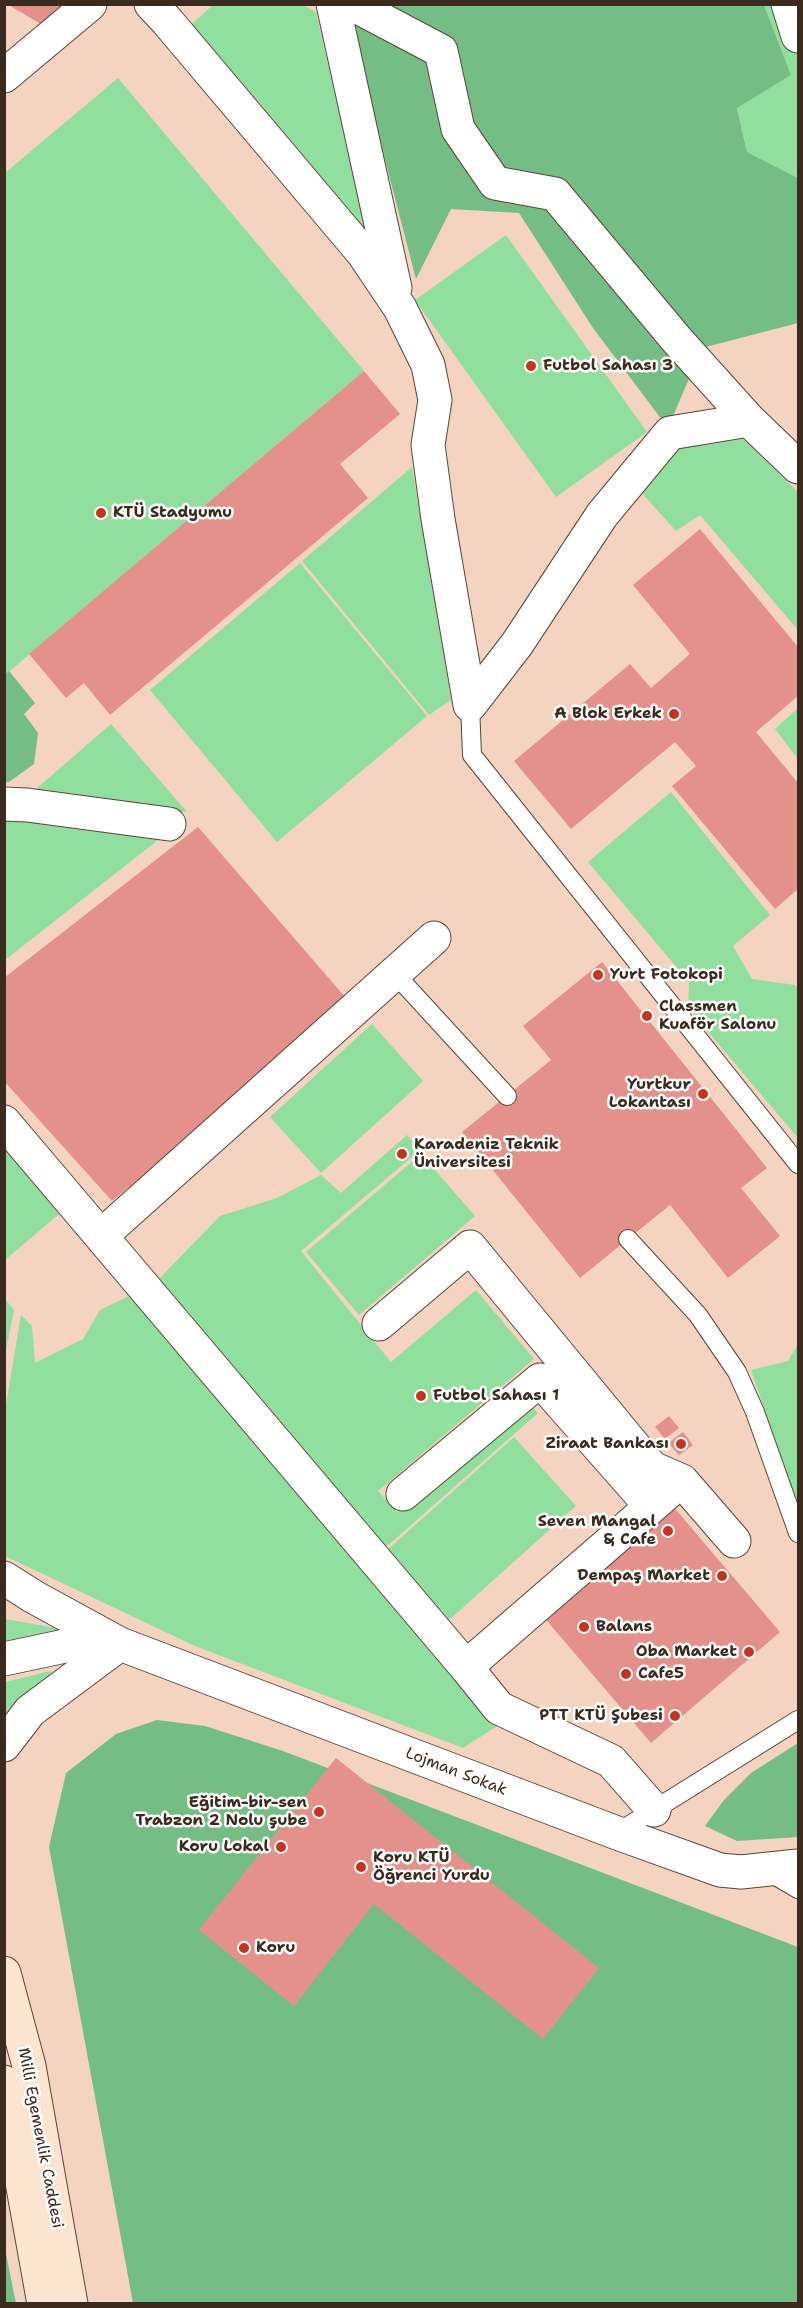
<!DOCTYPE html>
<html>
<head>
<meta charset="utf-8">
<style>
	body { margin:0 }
	#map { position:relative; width:803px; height:2308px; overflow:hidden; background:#f0e8ce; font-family:"Shantell Sans",sans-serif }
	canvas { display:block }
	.frame { position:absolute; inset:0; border:6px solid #3b2a1e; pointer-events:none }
</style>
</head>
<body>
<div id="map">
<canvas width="803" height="2308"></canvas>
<div class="frame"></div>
</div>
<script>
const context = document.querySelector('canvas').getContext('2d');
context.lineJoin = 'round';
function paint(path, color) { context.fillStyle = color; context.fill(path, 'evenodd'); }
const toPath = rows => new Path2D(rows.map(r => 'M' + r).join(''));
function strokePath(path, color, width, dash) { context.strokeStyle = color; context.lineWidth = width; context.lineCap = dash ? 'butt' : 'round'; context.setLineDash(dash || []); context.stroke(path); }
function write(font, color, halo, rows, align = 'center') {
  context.font = font + ' "Shantell Sans",sans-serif'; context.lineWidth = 5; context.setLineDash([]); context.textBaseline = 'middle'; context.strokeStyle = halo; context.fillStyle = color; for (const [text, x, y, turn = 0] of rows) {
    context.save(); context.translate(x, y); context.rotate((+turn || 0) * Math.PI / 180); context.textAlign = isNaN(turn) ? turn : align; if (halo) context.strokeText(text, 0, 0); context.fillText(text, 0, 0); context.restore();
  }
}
const built = toPath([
	[5,5,798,5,798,2303,5,2303]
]);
const green = toPath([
	[213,5,303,5,316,12,368,237,187,28],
	[764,5,798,5,798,178,747,152,737,107,791,75],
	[118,78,364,371,5,675,5,173],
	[506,235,647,432,556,497,415,300],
	[743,439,798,492,798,630,700,515,676,531,639,490,671,450],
	[412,467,451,700,429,715,302,561],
	[300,563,427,716,277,842,150,690],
	[798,708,798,759,775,729],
	[111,724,187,812,28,796],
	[671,792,770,915,733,946,752,979,795,985,798,990,798,1138,688,1008,689,982,588,862],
	[5,815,158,840,5,960],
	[372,1024,423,1081,321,1173,270,1117],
	[407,1135,420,1150,301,1251,391,1362,476,1290,534,1359,378,1491,397,1512,527,1401,538,1413,376,1556,153,1285,220,1216,277,1198,321,1175,341,1193],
	[5,1149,59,1214,5,1260,4,1260],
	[421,1154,475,1216,359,1315,306,1252],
	[142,1290,505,1721,463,1748,195,1646,5,1556,5,1411,21,1315,32,1326,35,1363,83,1339,100,1310],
	[5,1299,14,1310,5,1355],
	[798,1344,798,1506,751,1370,788,1361],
	[514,1437,576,1506,439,1629,377,1559],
	[5,1619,68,1630,5,1641],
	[51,1671,53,1678,5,1721,5,1682]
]);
const forest = toPath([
	[352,5,764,5,791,75,737,108,747,152,798,178,798,323,702,348,668,428,593,328,519,213,451,209,416,279,368,94],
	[9,671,35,703,24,714,38,733,34,764,9,782,5,782,4,675],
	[157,1720,205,1726,283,1751,798,1947,798,2303,133,2303,49,1847,66,1773,116,1734],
	[798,1743,798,1837,737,1841,705,1826,724,1800,751,1773],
	[5,2249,16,2303,5,2303]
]);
const building = toPath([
	[7,4,66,4,51,30],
	[364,371,400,414,340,464,368,498,110,715,84,683,66,698,29,654],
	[700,529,798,647,798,696,756,732,798,783,798,889,775,909,672,786,696,766,675,742,571,829,514,761,630,664,651,688,690,654,633,585],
	[198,827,352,1005,112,1201,4,1081,4,978],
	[602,962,767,1168,741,1188,780,1236,728,1278,670,1205,580,1278,462,1132,551,1060,523,1026],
	[669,1416,679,1428,665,1439,655,1427],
	[683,1432,693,1445,679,1455,668,1443],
	[671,1504,780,1632,651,1743,542,1615],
	[336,1758,599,1968,543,2039,374,1904,294,2006,199,1930]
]);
const lane = toPath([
	[470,705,472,755,798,1164],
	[396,975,507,1096],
	[628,1239,698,1315,737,1372,755,1412,798,1533],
	[617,1833,798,1720],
	[769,1872,798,1889]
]);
const street = toPath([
	[151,4,167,21,363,253,400,308,428,365,435,400,428,445,438,519,470,705],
	[333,4,395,288],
	[352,4,441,51,458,129,495,183,555,194,677,340,749,420],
	[788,4,798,36],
	[4,76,90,4],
	[470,705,517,644,602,515,670,433,749,420,798,467],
	[4,804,27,805,169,824],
	[4,1122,466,1667,499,1708,611,1761,654,1810],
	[101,1236,434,938],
	[379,1324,470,1247,652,1468,682,1481,734,1541],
	[403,1494,540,1380,651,1506],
	[4,1578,34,1597,120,1644,617,1833,720,1870,741,1872,798,1866],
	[4,1659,79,1643,118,1644],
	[466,1667,667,1493],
	[4,1745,30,1711,120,1644]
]);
const secondary = toPath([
	[4,1973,29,2066,71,2304],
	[4,2082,44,2304]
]);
const markers = [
	[531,366,6,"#c8321e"],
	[101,513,6,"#c8321e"],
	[674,714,6,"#c8321e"],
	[598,975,6,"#c8321e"],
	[647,1016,6,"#c8321e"],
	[703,1094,6,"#c8321e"],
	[402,1154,6,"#c8321e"],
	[421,1396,6,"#c8321e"],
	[681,1444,6,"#c8321e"],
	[668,1531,6,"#c8321e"],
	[722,1576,6,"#c8321e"],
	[584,1627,6,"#c8321e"],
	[749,1652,6,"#c8321e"],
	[626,1674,6,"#c8321e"],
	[675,1716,6,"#c8321e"],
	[319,1812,6,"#c8321e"],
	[281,1847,6,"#c8321e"],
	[361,1867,6,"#c8321e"],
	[244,1948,6,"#c8321e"]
];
const poiNames = [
	["Futbol Sahası 3",543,366],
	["KTÜ Stadyumu",113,513],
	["A Blok Erkek",662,714,"right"],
	["Yurt Fotokopi",610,975],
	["Classmen",659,1007],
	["Kuaför Salonu",659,1025],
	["Yurtkur",691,1085,"right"],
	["Lokantası",691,1103,"right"],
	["Karadeniz Teknik",414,1145],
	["Üniversitesi",414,1163],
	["Futbol Sahası 1",433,1396],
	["Ziraat Bankası",669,1444,"right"],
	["Seven Mangal",656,1522,"right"],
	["& Cafe",656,1540,"right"],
	["Dempaş Market",710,1576,"right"],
	["Balans",596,1627],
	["Oba Market",737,1652,"right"],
	["Cafe5",638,1674],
	["PTT KTÜ Şubesi",663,1716,"right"],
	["Eğitim-bir-sen",307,1803,"right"],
	["Trabzon 2 Nolu şube",307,1821,"right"],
	["Koru Lokal",269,1847,"right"],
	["Koru KTÜ",373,1858],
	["Öğrenci Yurdu",373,1876],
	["Koru",256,1948]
];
const streetNames = [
	["Lojman Sokak",456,1772,21],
	["Milli Egemenlik Caddesi",40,2138,79]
];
paint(built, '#f4d3c0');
paint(green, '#91df9e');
paint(forest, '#74be85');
paint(building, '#e4918c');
strokePath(lane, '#564638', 20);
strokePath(street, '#564638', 35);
strokePath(secondary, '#564638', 35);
strokePath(lane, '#fff', 18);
strokePath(street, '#fff', 33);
strokePath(secondary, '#fce5d0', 33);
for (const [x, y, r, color] of markers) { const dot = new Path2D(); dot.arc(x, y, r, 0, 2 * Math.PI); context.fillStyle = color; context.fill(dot); strokePath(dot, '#fff', 2); }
write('bold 16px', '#3b2a1e', '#fff', poiNames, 'left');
write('16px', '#3b2a1e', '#fff', streetNames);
</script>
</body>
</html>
